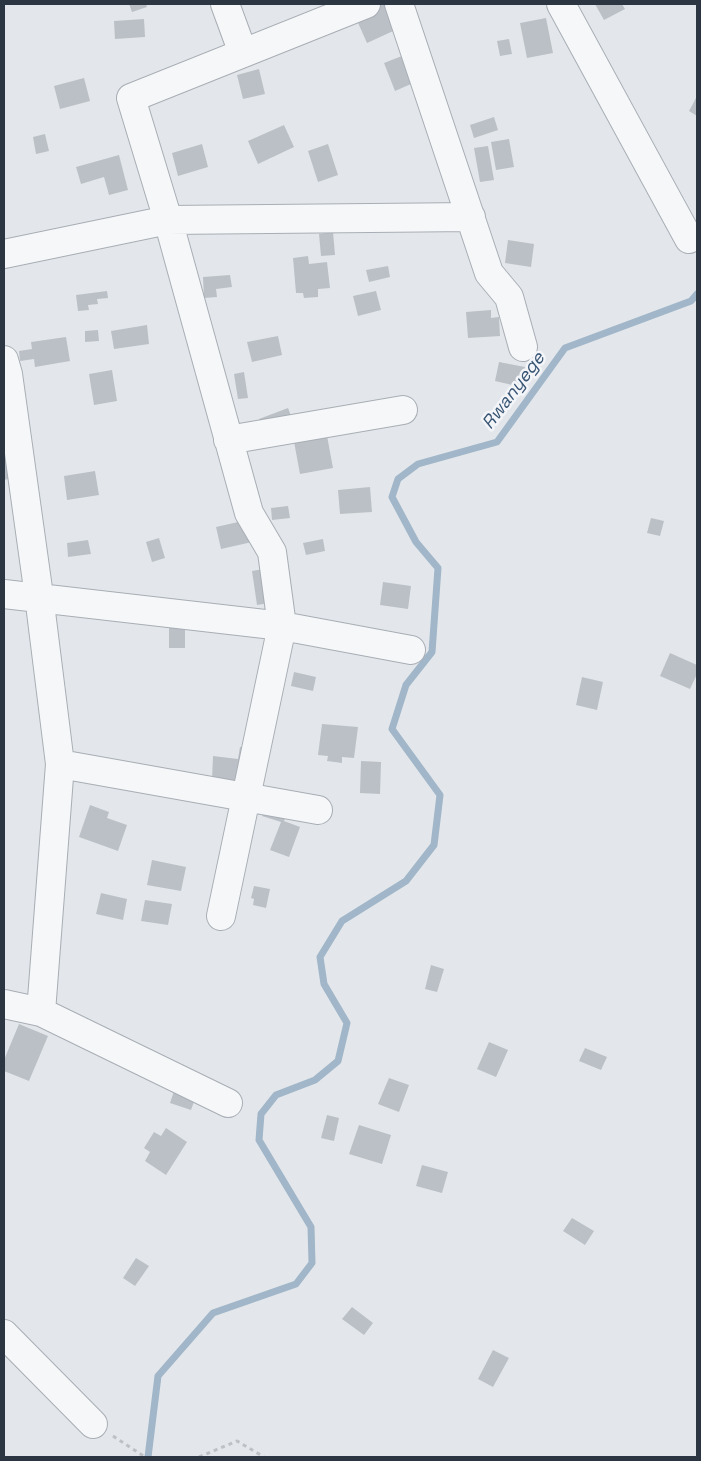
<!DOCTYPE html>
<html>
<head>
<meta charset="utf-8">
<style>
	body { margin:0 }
	#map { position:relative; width:701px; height:1461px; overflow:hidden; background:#e3e7eb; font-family:"Space Grotesk",sans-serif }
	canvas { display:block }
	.frame { position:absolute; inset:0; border:5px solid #2c3542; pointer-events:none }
</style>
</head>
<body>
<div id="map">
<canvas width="701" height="1461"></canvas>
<div class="frame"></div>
</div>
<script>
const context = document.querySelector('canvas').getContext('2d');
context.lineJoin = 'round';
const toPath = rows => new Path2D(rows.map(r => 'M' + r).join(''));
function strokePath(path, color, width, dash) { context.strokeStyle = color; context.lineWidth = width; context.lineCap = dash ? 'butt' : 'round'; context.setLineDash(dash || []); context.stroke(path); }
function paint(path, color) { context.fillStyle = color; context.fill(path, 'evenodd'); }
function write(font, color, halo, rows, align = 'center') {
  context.font = font + ' "Space Grotesk",sans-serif'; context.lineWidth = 5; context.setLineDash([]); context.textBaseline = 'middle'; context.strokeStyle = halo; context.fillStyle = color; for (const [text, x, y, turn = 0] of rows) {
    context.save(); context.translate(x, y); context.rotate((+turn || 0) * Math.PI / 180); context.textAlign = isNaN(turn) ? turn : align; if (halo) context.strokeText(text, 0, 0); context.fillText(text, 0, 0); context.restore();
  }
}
const stream = toPath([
	[148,1457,158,1376,213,1313,296,1284,312,1263,311,1227,259,1140,261,1114,276,1095,315,1080,338,1061,347,1023,324,984,320,957,342,921,406,881,434,845,440,795,392,729,406,685,432,652,438,568,416,542,392,497,398,479,418,464,497,442,565,348,691,301,697,294]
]);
const building = toPath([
	[129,4,146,4,147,7,132,12],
	[384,4,391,4,402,27,367,43,355,16],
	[595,4,622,4,625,9,604,20],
	[546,18,553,53,527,58,520,23],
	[144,19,145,37,115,39,114,21],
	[509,39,512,54,500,56,497,41],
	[407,54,418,81,395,91,384,63],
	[259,69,265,94,243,99,237,75],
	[84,78,90,101,60,109,54,86],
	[696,98,697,99,697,116,689,111],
	[494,117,498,130,474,138,470,125],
	[284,125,294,147,258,164,248,141],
	[45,134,49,151,36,154,33,137],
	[509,139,514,167,496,170,491,142],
	[202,144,208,167,178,176,172,153],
	[328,144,338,175,318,182,308,151],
	[488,146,494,180,480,182,474,148],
	[119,155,128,190,109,195,104,177,81,184,76,167],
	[333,232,335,255,321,256,319,234],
	[508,240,534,244,531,267,505,263],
	[308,256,309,264,327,262,330,288,318,289,318,297,304,298,303,293,296,293,293,258],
	[388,266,390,277,369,282,366,270],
	[230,275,232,287,216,289,217,297,204,298,203,277],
	[107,291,108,298,97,299,98,304,88,305,89,310,78,311,76,295],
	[376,291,381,310,358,316,353,296],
	[491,310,491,318,499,317,500,336,468,338,466,312],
	[147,325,149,344,114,349,111,331],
	[98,330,99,341,85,342,85,331],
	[278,336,282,355,252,362,247,342],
	[66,337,70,361,35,367,34,359,20,361,19,351,32,349,31,342],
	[499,362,525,367,521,387,495,381],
	[112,370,117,401,94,405,89,374],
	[244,372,248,398,238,399,234,374],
	[288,408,295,426,265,437,259,419],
	[325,425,333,468,300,474,292,431],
	[4,446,8,446,13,478,4,480],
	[95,471,99,495,67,500,64,476],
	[370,487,372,512,340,514,338,490],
	[288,506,290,518,272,520,271,508],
	[651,518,664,521,660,536,647,533],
	[247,520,252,542,221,549,216,527],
	[159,538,165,558,152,562,146,542],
	[323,539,325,551,306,555,303,543],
	[88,540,91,554,68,557,67,543],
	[276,567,282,601,257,605,252,571],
	[383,582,411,586,408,609,380,605],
	[169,624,185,625,185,648,169,648],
	[670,653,697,665,697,674,690,689,660,676],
	[294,672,316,677,313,691,291,686],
	[582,677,603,682,597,710,576,705],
	[322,724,358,727,354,758,342,757,342,763,327,761,328,756,318,755],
	[240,747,251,748,248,783,212,780,213,756,238,759],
	[361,761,381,762,380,794,360,793],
	[267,803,288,811,284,821,300,827,289,857,270,850,281,822,262,816],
	[90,805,109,812,107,818,127,825,118,851,79,837],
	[152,860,186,867,181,891,147,885],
	[254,886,270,889,266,908,253,905,254,899,251,898],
	[101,893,127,899,123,920,96,914],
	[145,900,172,904,168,925,141,921],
	[431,965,444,969,437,992,425,989],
	[19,1024,48,1036,29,1081,4,1071,4,1060],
	[489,1042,508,1050,496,1077,477,1069],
	[585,1048,607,1057,601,1070,579,1061],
	[389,1078,409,1085,399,1112,378,1104],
	[175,1088,196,1096,191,1110,170,1103],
	[327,1115,339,1118,334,1141,321,1138],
	[359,1125,391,1135,382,1164,349,1154],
	[166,1128,187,1142,166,1175,145,1161,150,1152,144,1148,154,1132,161,1136],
	[422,1165,448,1172,442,1193,416,1186],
	[572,1218,594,1231,585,1245,563,1231],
	[136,1258,149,1266,135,1286,123,1278],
	[352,1307,373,1323,364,1335,342,1319],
	[493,1350,509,1358,493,1387,478,1379]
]);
const path = toPath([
	[113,1436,145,1457],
	[199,1457,237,1441,264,1457]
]);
const minor = toPath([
	[225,4,243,53],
	[399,4,489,273,509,297,523,347],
	[561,4,689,239],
	[4,254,168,220,471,217],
	[4,360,8,374,39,596,60,764,41,1012],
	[228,440,403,410],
	[4,594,282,626,411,650],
	[60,764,318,810],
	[221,916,282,626,272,552,249,513,168,220,131,98,366,4],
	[4,1004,41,1012,228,1103],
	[4,1334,93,1424]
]);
const waterNames = [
	["Rwanyege",514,391,-53]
];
strokePath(stream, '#a1b6c8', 7);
paint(building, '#bbc0c7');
strokePath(minor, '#a8aeb5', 30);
strokePath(path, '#bdc1c6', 3, [4, 4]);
strokePath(minor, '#f6f7f9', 28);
write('italic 18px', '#385574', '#f3f5f8', waterNames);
</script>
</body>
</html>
